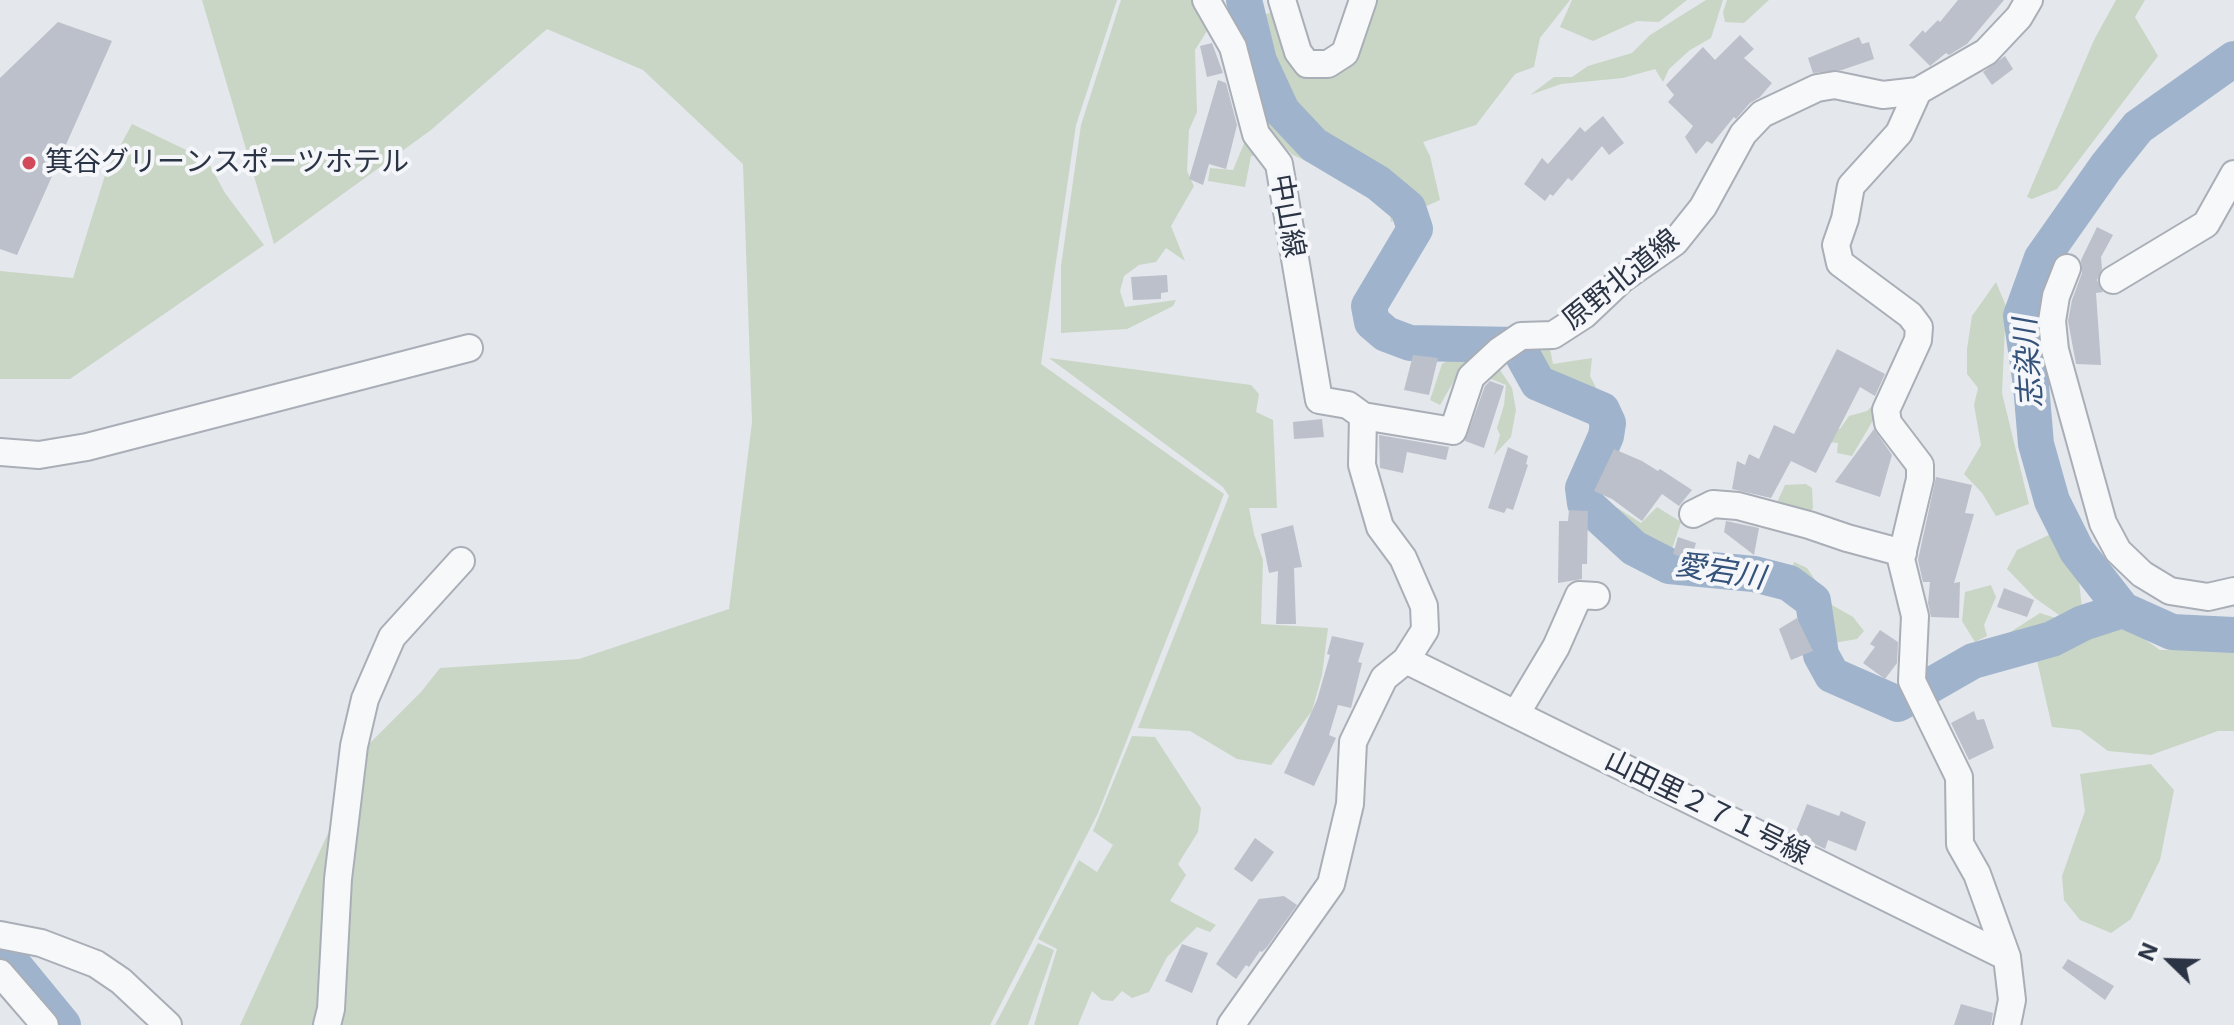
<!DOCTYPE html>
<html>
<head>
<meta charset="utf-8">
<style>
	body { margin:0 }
	#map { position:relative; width:2234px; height:1025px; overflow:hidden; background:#e4e7ec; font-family:Inter,sans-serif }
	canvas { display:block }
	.north { position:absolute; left:2130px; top:921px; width:80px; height:80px; -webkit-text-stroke:6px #f4f6f9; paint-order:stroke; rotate:293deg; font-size:22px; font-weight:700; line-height:32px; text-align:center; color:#2b3445 }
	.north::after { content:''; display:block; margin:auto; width:28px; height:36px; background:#2b3445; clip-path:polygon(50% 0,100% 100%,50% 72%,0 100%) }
</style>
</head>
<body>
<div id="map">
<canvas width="2234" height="1025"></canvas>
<div class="north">N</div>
</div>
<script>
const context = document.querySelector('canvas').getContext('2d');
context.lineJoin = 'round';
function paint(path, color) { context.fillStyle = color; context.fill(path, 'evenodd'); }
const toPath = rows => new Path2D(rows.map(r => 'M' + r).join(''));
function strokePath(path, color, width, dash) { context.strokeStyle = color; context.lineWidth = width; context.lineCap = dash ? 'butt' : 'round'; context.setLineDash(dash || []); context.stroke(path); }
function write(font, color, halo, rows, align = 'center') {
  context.font = font + ' Inter,"Noto Sans JP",sans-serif'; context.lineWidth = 8; context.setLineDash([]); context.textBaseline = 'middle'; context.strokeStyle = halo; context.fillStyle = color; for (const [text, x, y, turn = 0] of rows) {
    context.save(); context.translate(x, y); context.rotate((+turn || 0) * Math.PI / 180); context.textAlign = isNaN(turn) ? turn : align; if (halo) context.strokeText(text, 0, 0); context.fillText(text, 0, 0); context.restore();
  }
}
const green = toPath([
	[202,0,1117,0,1076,125,1041,364,1224,494,1098,813,990,1025,240,1025,369,744,421,692,440,668,579,659,729,609,752,422,743,164,643,70,547,29,431,130,274,244],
	[1121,0,1204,0,1212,23,1195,50,1197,112,1189,130,1187,171,1194,186,1171,226,1185,261,1166,248,1156,262,1139,265,1124,276,1120,291,1125,307,1176,300,1173,306,1127,329,1061,333,1061,266,1081,125],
	[1367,0,1570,0,1540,38,1534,67,1515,74,1476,125,1423,142,1430,156,1440,200,1391,222,1389,207,1342,178,1293,155,1268,131,1226,27,1279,10,1295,54,1332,68],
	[1572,0,1687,0,1659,22,1637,21,1593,41,1560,27],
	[1706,0,1723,0,1711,38,1690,50,1669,69,1663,82,1655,69,1623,78,1561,84,1530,95,1554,77,1572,77,1588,66,1632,53,1650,35],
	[1727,0,1769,0,1744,23,1725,22,1723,12],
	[2116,0,2145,0,2135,17,2158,56,2057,189,2032,199,2027,197,2094,40],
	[132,124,207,160,225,193,264,245,70,379,0,379,0,271,73,278,106,172],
	[1248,134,1258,155,1251,156,1245,187,1208,181,1210,168,1233,170],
	[1996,282,2006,306,2002,393,2029,504,1996,516,1982,493,1964,474,1981,445,1974,405,1978,388,1967,374,1967,349,1972,316],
	[1401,328,1506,336,1467,374,1458,374,1440,405,1430,400,1442,364,1455,357,1406,353,1395,343],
	[1548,339,1553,364,1592,358,1590,376,1604,403,1593,410,1536,391,1521,370,1514,350],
	[1049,358,1251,385,1259,394,1256,412,1273,420,1277,508,1249,508,1254,534,1263,560,1261,624,1328,628,1322,675,1312,711,1271,765,1237,759,1190,731,1138,728,1229,496,1223,487],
	[1496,364,1512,388,1516,410,1511,437,1494,455,1500,435,1497,428,1504,405,1506,385,1481,375],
	[1876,402,1882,405,1852,456,1837,453,1838,443,1829,442,1826,423,1840,429,1849,416,1867,411],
	[1806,484,1812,488,1813,508,1805,518,1774,509,1785,485],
	[1602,498,1641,523,1657,507,1681,522,1670,555,1682,559,1678,563,1667,563,1659,557,1660,547,1646,541,1637,548,1613,526,1605,531,1596,522],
	[2051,534,2078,572,2082,608,2059,615,2035,598,2007,569,2017,550],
	[1794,562,1807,568,1832,605,1853,617,1864,631,1857,639,1833,643,1823,632,1818,600,1790,577],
	[1991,585,1996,597,1984,625,1987,636,1975,642,1962,621,1965,592],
	[2040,613,2068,622,2060,630,2032,641,1970,658],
	[2120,622,2160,650,2234,649,2234,731,2218,731,2151,755,2108,751,2080,730,2052,727,2036,656],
	[1132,736,1155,737,1201,808,1198,832,1178,864,1186,875,1170,901,1216,925,1210,932,1197,927,1167,957,1149,992,1132,998,1122,991,1113,1001,1102,1000,1092,991,1078,1025,1034,1025,1057,949,1038,939,1079,860,1097,872,1113,845,1093,831],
	[2151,764,2174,790,2160,860,2131,919,2111,933,2080,920,2064,900,2062,876,2085,811,2080,774],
	[1038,943,1054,950,1028,1025,995,1025]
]);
const river = toPath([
	[1244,0,1259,61,1282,111,1314,145,1378,183,1408,208,1415,229,1369,306,1372,322,1386,334,1410,343,1517,345,1538,383,1602,410,1608,423,1606,436,1583,488,1585,503,1634,548,1669,566,1754,574,1789,583,1813,601,1821,655,1832,675,1898,704,1973,661,2052,639,2083,623,2123,610],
	[2234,59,2138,127,2106,167,2042,258,2021,316,2031,385,2036,444,2052,501,2077,551,2123,610,2172,632,2234,635],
	[0,953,17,969,63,1025]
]);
const building = toPath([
	[1958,0,2004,0,1967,44,1949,55,1946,53,1930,66,1909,45,1923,30,1925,33,1938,20,1940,22],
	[58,22,112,41,17,255,0,249,0,78],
	[1740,35,1754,49,1744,58,1772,83,1760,97,1750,103,1736,119,1734,117,1712,144,1707,141,1696,154,1685,137,1693,126,1668,102,1674,95,1666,85,1703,47,1715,60],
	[1859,37,1862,44,1869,42,1874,59,1842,70,1813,73,1808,58],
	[1212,43,1223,73,1207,77,1200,46],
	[2005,56,2013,69,1992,85,1983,72],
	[1218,80,1226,83,1237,125,1226,169,1209,164,1203,185,1189,179],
	[1603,116,1624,143,1609,155,1602,146,1572,181,1568,178,1553,196,1550,194,1545,201,1524,184,1542,158,1548,164,1580,127,1585,132],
	[2097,227,2113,235,2101,257,2102,269,2097,280,2103,292,2096,293,2101,365,2076,364,2068,321,2072,300,2082,273,2081,260],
	[1167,275,1168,292,1161,293,1161,299,1133,300,1131,277],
	[1837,349,1885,374,1875,396,1860,387,1816,473,1791,461,1771,498,1732,489,1737,461,1745,465,1749,454,1759,459,1774,425,1794,434],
	[1413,355,1438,358,1429,395,1404,390],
	[1490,381,1504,386,1484,448,1465,441,1485,386],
	[1322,419,1324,437,1294,439,1293,422],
	[1874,429,1892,455,1880,497,1835,482],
	[1379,435,1449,447,1446,460,1407,452,1403,473,1380,468],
	[1508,447,1528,456,1526,464,1528,465,1513,510,1507,508,1504,513,1488,508],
	[1614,449,1642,461,1658,471,1660,469,1692,490,1679,506,1662,494,1642,521,1612,499,1594,491],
	[1936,477,1972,485,1965,513,1974,514,1954,583,1960,582,1959,618,1931,617,1928,603,1930,582,1923,582,1918,560],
	[1569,510,1588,511,1587,564,1582,564,1582,579,1558,583,1559,521,1568,521],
	[1726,521,1759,528,1754,555,1724,532],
	[1293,525,1302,567,1294,568,1296,624,1276,624,1278,571,1269,573,1261,534],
	[1678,537,1696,543,1691,560,1673,554],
	[2004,588,2034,600,2027,617,1997,607],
	[1797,618,1813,651,1791,660,1779,629],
	[1880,630,1898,642,1897,663,1885,679,1863,663,1875,647,1870,644],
	[1332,636,1364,643,1358,662,1362,663,1351,708,1338,705,1329,735,1336,738,1314,786,1284,773,1317,700,1330,655,1327,654],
	[1974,711,1977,720,1984,719,1994,748,1969,760,1951,723],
	[1807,804,1839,816,1841,811,1866,822,1856,851,1828,840,1825,849,1795,834],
	[1255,838,1274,852,1252,882,1234,869],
	[1284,896,1297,905,1267,947,1262,952,1260,951,1249,967,1246,965,1236,979,1216,964,1259,899],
	[1182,944,1208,953,1192,993,1165,981],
	[2068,959,2114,986,2105,1000,2062,968],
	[1961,1004,1993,1013,1991,1025,1954,1025]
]);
const minor = toPath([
	[1206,0,1233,47,1256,134,1279,164,1319,400,1348,405,1363,416],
	[1282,0,1298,52,1307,64,1328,64,1345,53,1363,0],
	[1918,91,1899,133,1851,186,1845,219,1836,245,1840,263,1910,315,1919,327,1918,340,1886,410,1888,423,1920,465,1920,479,1901,559,1915,616,1912,681,1959,777,1960,844,1977,874,2007,957,2012,1000,2007,1025],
	[2067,268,2056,296,2052,321,2055,350,2103,523,2118,551,2142,574,2170,591,2208,597,2234,591],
	[2113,280,2206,224,2234,174],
	[0,452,39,455,87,447,469,348],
	[1693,514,1713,504,1738,506,1809,525,1847,538,1903,553],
	[1406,660,2007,957],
	[1516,714,1556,647,1579,595,1596,596],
	[0,935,41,943,96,964,121,981,168,1025],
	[0,973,45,1025],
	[327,1025,331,1009,338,879,354,746,365,699,392,637,461,561],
	[1231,1025,1331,884,1350,804,1353,742,1384,678,1406,660,1425,630,1424,606,1403,558,1380,527,1362,465,1363,416,1453,431,1471,377,1499,351,1521,336,1553,335,1584,315,1622,279,1675,242,1703,207,1743,134,1762,114,1817,88,1835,85,1883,95,1918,91,1986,52,2019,17,2029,0]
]);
const markers = [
	[29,163,8,"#d1495b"]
];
const poiNames = [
	["箕谷グリーンスポーツホテル",45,163]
];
const streetNames = [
	["中山線",1287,216,80],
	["原野北道線",1621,280,-39],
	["山田里２７１号線",1707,808,26]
];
const waterNames = [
	["志染川",2029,363,-94],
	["愛宕川",1720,572,9]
];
paint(green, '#c9d6c5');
strokePath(river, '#9fb4cc', 36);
paint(building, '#bbc0ca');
strokePath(minor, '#a9aeb7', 30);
strokePath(minor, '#f7f8fa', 26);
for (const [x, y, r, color] of markers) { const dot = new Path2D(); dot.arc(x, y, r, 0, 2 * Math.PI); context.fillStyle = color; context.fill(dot); strokePath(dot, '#f4f6f9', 3); }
write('28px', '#2b3445', '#f4f6f9', poiNames, 'left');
write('28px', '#2b3445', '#f4f6f9', streetNames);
write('italic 30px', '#34527a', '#f4f6f9', waterNames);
</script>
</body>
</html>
